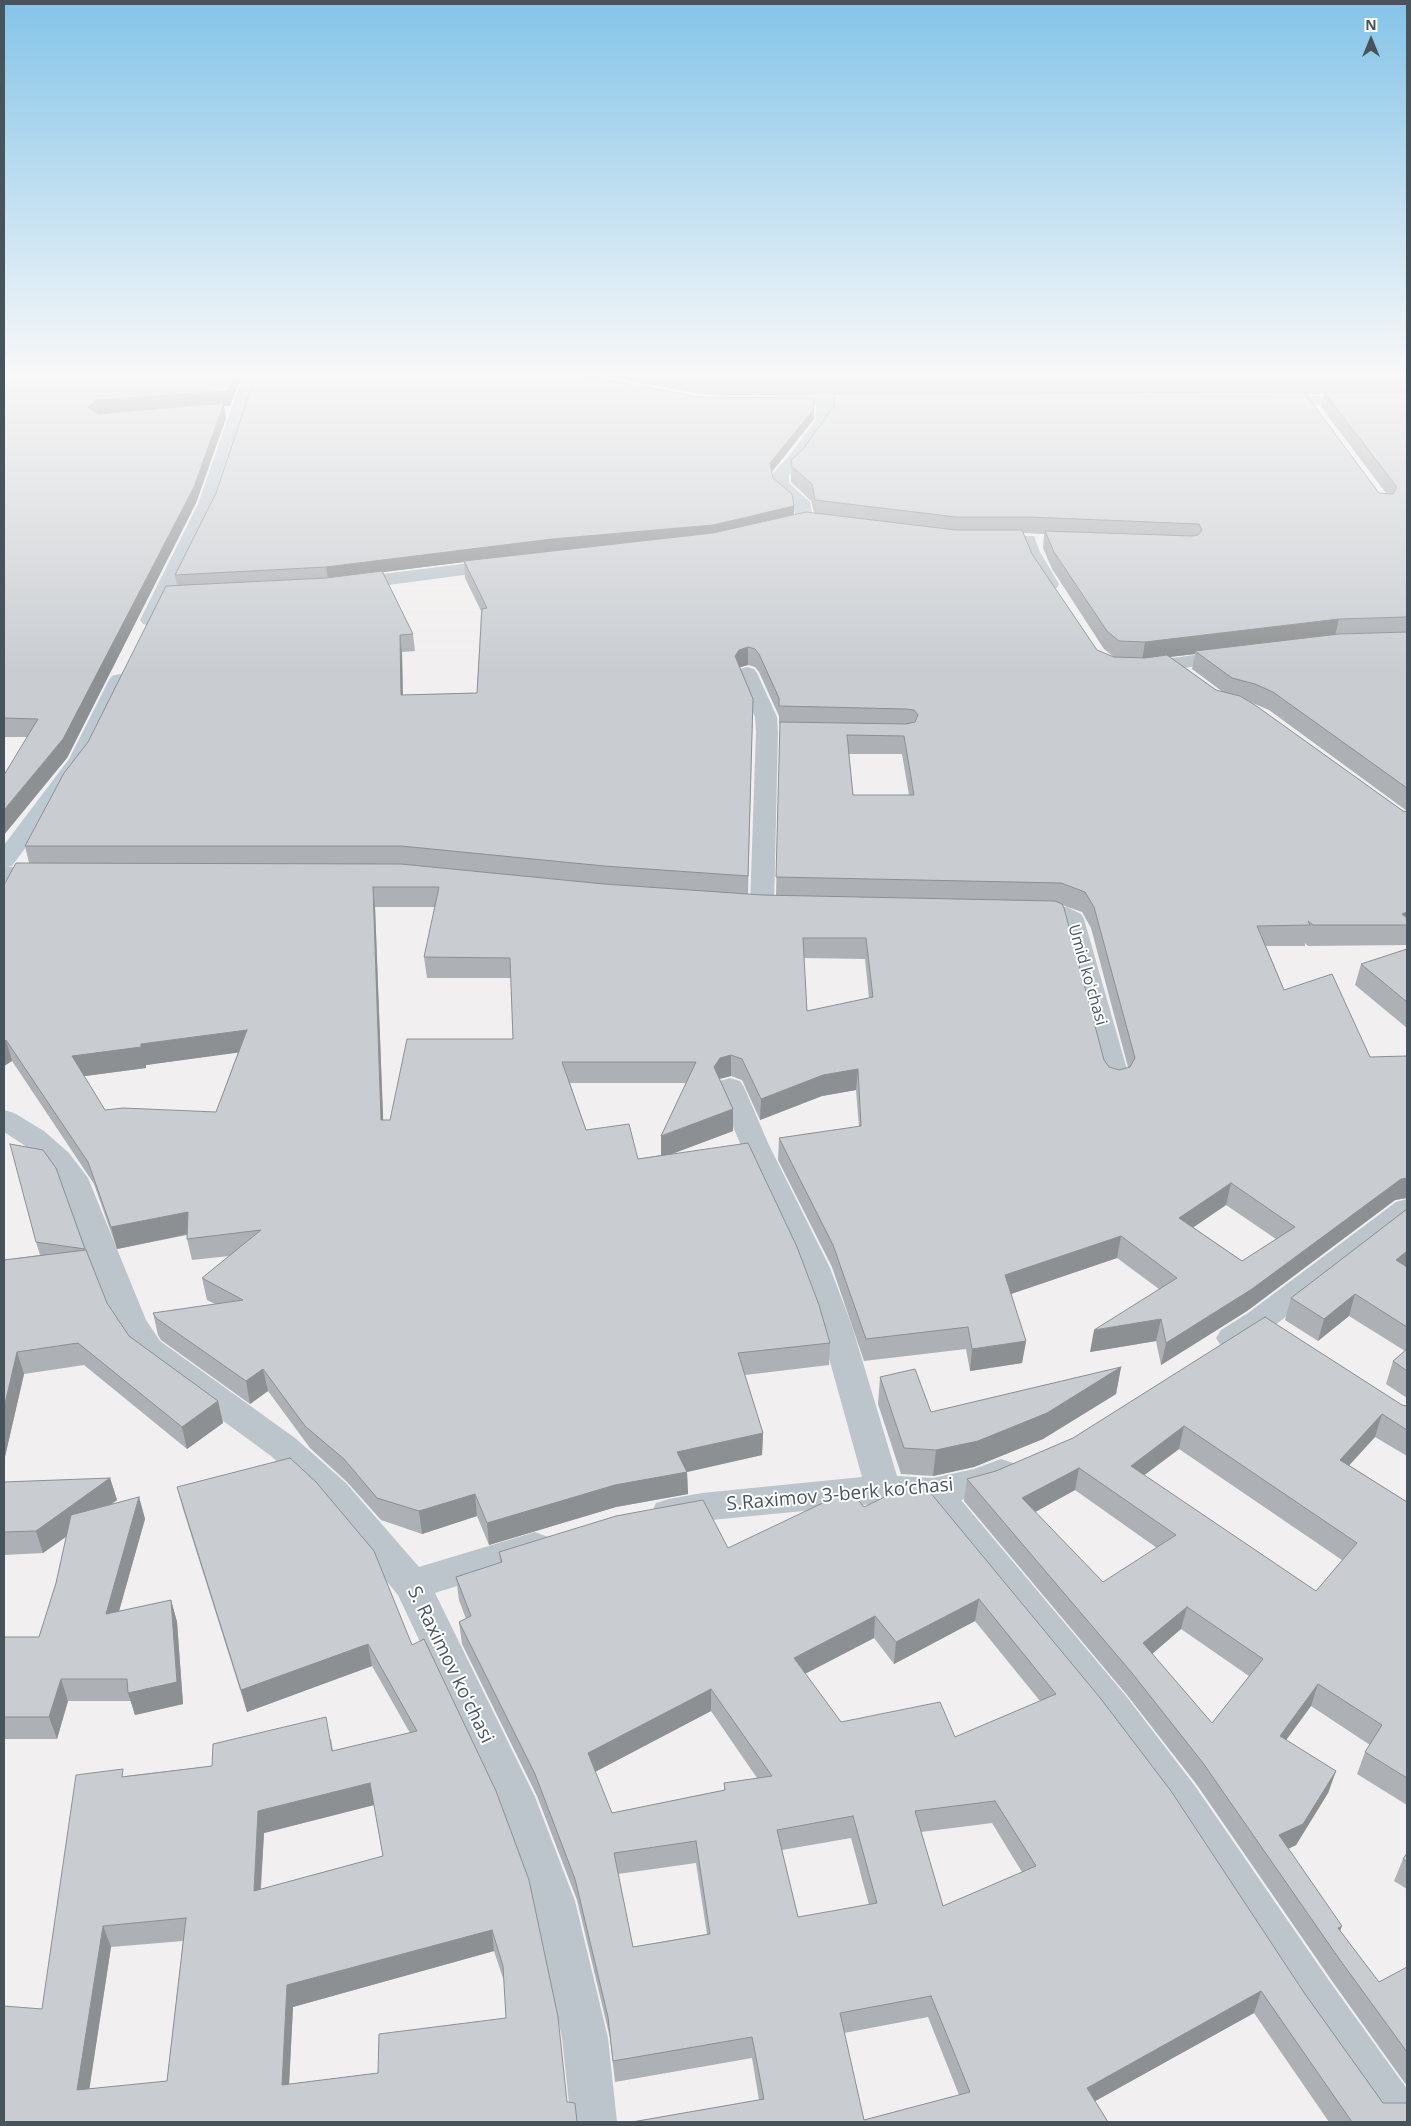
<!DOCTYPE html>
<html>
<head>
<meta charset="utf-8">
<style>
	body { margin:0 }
	#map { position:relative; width:1411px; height:2126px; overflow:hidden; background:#f1efef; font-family:"Open Sans",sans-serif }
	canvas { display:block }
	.frame { position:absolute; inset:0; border:5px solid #48545c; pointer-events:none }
	.north { position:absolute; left:1346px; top:15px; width:50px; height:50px; -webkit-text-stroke:4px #fff; paint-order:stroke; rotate:0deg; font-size:14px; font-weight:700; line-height:20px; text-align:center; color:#48545c }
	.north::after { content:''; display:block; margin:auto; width:18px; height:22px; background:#48545c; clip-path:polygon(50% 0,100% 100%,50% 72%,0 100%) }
</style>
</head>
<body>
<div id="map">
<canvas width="1411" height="2126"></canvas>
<div class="frame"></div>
<div class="north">N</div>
</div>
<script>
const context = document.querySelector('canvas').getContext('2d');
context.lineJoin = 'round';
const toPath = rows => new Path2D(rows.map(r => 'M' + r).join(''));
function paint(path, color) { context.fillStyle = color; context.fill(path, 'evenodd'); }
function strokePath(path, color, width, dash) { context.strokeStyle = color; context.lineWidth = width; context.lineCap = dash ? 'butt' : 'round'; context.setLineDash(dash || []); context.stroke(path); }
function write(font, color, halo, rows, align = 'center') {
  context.font = font + ' "Open Sans",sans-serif'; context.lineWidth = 4; context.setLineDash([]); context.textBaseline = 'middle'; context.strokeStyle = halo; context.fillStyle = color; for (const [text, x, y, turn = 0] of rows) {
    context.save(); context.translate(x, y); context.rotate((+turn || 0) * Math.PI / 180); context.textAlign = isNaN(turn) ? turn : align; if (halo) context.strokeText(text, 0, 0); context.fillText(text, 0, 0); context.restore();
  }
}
const street = toPath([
	[824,397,832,402,832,420,801,464,789,475,789,483,810,502,814,522,811,526,783,533,771,533,768,529,771,525,796,519,793,504,775,489,772,474,789,456,816,420,816,402,824,397],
	[988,535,1034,536,1040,552,1059,584,1057,588,1043,588,1020,545,982,544,979,540,982,536,988,535],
	[502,559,509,561,511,565,509,569,351,590,344,588,342,584,344,580,351,578,502,559],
	[1231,650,1238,652,1241,656,1238,660,1142,674,1135,672,1132,668,1135,664,1142,662,1231,650],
	[747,667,754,669,757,673,777,717,778,732,774,906,771,911,762,913,753,911,750,906,756,732,755,717,737,673,740,669,747,667],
	[4,867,47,867,56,869,59,874,56,879,47,881,4,881,4,867],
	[1029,903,1067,907,1081,914,1084,919,1130,1080,1126,1086,1116,1089,1106,1086,1102,1080,1061,923,1053,919,1020,915,1017,910,1020,905,1029,903],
	[730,1078,740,1081,744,1087,768,1143,830,1268,852,1326,897,1476,933,1478,974,1469,1001,1459,1013,1463,1018,1473,1013,1483,992,1492,961,1500,1126,1696,1195,1786,1330,1982,1407,2089,1407,2122,1375,2122,1298,2014,1167,1812,1098,1720,923,1505,883,1503,702,1521,669,1527,656,1523,651,1513,656,1503,669,1499,702,1493,862,1477,820,1326,798,1268,740,1143,716,1087,720,1081,730,1078],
	[4,1110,14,1113,44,1131,69,1153,88,1178,146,1320,160,1341,295,1438,346,1483,419,1567,535,1532,548,1537,553,1547,548,1557,435,1593,535,1797,575,1901,608,2038,617,2122,571,2122,562,2038,533,1901,500,1812,398,1595,322,1503,271,1456,136,1357,115,1324,82,1243,63,1187,49,1167,24,1145,4,1132,4,1110],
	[1407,1199,1407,1224,1270,1329,1243,1346,1232,1350,1221,1346,1216,1338,1221,1330,1248,1313,1396,1202,1407,1199]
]);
const secondary = toPath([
	[244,372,293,372,301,377,293,382,256,382,216,504,160,620,157,624,150,626,143,624,140,620,198,504,244,372],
	[1407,395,1407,405,1273,406,1265,401,1273,396,1407,395],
	[778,397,870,397,878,402,870,407,773,405,770,402,778,397],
	[119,674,126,676,129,680,90,760,12,866,4,868,4,845,69,759,109,680,112,676,119,674]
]);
const wall = toPath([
	[4,372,243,372,230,406,224,406,226,418,196,503,67,758,27,737,4,737],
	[584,372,1407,372,1407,811,1269,710,1248,701,1403,811,1407,812,1407,945,1308,946,1305,943,1305,946,1266,946,1284,990,1370,1057,1407,1056,1407,1198,1395,1200,1247,1311,1161,1365,1156,1341,1090,1352,1159,1289,1117,1258,1011,1294,1026,1341,1022,1363,970,1371,966,1349,864,1361,832,1267,778,1160,779,1138,859,1127,856,1090,822,1096,760,1120,742,1080,731,1076,720,1079,733,1109,733,1131,672,1154,830,1343,829,1365,745,1375,763,1433,762,1455,687,1472,688,1494,616,1507,489,1545,477,1516,422,1534,381,1520,347,1482,310,1448,268,1391,250,1404,161,1340,158,1335,153,1313,215,1304,207,1300,202,1278,229,1256,192,1260,187,1239,187,1235,117,1249,94,1184,12,1061,4,1066,4,885,29,863,25,846,88,742,177,586,175,575,814,419,772,472,773,478,794,506,794,515,814,513,811,501,791,482,791,460,803,449,834,406,834,395,718,395,699,394],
	[1305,394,1324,394,1321,407,1386,493,1379,493],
	[1023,533,1044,534,1043,548,1052,569,1104,649,1114,657,1097,650,1032,554],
	[464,562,465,578,481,611,477,693,403,695,402,652,415,651,413,634,383,572],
	[1195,654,1192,669,1223,692,1216,690,1170,657],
	[748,665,755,667,759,672,779,716,779,724,780,724,776,895,748,894,753,699,740,667],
	[849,754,902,754,909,795,853,795],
	[1062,905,1082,912,1091,928,1128,1067,1119,1070,1109,1067,1104,1060],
	[375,907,435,907,424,957,427,978,511,978,513,1039,390,1120,383,1120],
	[804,958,865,959,869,998,807,1011],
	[238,1052,216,1112,105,1110,84,1076,146,1068,146,1065],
	[570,1083,686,1083,661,1136,661,1155,638,1159,586,1130],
	[1226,1205,1276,1239,1242,1261,1193,1227],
	[1407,949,1407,1028,1355,985,1361,964],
	[56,1168,86,1250,107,1303,129,1336,218,1401,223,1423,187,1449,84,1365,24,1374,4,1461,4,1260,40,1255,36,1242],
	[1407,1209,1407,1398,1386,1384,1393,1361,1405,1351,1349,1316,1318,1341,1285,1320,1291,1298],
	[1265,1317,1402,1405,1407,1406,1407,1456,1375,1437,1349,1465,1407,1502,1407,1805,1357,1774,1365,1752,1370,1745,1311,1706,1286,1740,1336,1771,1328,1793,1296,1845,1288,1849,1340,1932,1379,1982,1407,1967,1407,2086,1332,1981,1197,1785,1127,1695,964,1501,967,1479,996,1471,1073,1438],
	[1179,1449,1342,1560,1316,1591,1144,1475],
	[1075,1490,1157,1548,1103,1582,1035,1512],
	[1181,1629,1249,1676,1212,1723,1152,1654],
	[1121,1367,1116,1394,1043,1439,974,1467,933,1476,901,1474,878,1404,880,1377,931,1412],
	[110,1478,117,1500,111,1504,139,1497,145,1519,119,1611,171,1600,177,1622,183,1704,135,1715,131,1701,68,1701,57,1739,4,1739,4,1637,39,1637,56,1583,66,1537,43,1553,4,1555,4,1482],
	[316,1482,567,2102,4,2122,42,2009,125,1776,212,1766,331,1739,333,1751,410,1733,372,1666,247,1712,183,1509,177,1487],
	[374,1805,383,1856,261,1889,264,1833],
	[183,1941,167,2081,89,2089,111,1947],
	[494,1951,504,1981,506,2018,378,2073,289,2084,293,2007],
	[911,1484,1305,1994,1383,2103,1407,2122,1329,2122,1254,2013,1095,2101,1108,2122,632,2122,759,2100,752,2058,615,2082,610,2038,577,1900,537,1796,462,1644,459,1622,466,1619,459,1600,456,1577,500,1563,499,1552,728,1548,864,1507],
	[975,1621,1040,1701,955,1737,841,1722,805,1674,874,1638,894,1664],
	[711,1711,757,1778,724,1783,724,1790,612,1813,595,1772],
	[992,1823,1022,1872,943,1906,921,1832],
	[851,1838,869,1905,798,1917,782,1850],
	[696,1863,707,1934,633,1947,618,1874],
	[928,2017,959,2095,864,2120,844,2033],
	[1407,1853,1407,1889,1394,1881,1403,1859]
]);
const shadedWall = toPath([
	[235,372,243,372,230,406,224,406,226,418,196,503,67,758,4,835,4,810,63,739,88,407,97,400],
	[814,409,814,419,770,474,770,463],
	[794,506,794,518,713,536,553,551,328,579,326,567],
	[1339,619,1335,636,1195,651,1195,654,1142,660,1145,642],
	[400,635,402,652,403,713,401,695],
	[748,647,748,665,738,668,735,656,739,650],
	[373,887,375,907,384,1141,381,1120],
	[1407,912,1407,925,1402,914],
	[247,1030,250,1051,146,1065,146,1068,78,1077,72,1056,141,1044],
	[6,1040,12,1061,4,1066,4,1042],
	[731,1055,731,1076,719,1079,714,1067,720,1058],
	[858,1069,856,1090,822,1096,760,1120,761,1099,823,1075],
	[733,1109,733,1131,661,1158,661,1136],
	[1407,1178,1407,1198,1395,1200,1247,1311,1161,1365,1166,1343,1401,1179],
	[1231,1183,1226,1205,1175,1240,1179,1218],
	[188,1212,193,1233,117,1249,111,1227],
	[1121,1236,1117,1258,1002,1297,1005,1275],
	[1407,1251,1407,1268,1396,1260],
	[1355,1294,1349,1316,1318,1341,1324,1319],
	[1161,1319,1156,1341,1090,1352,1094,1330],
	[1026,1341,1022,1363,970,1371,972,1349],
	[17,1352,24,1374,4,1461,4,1408],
	[1121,1367,1116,1394,1043,1439,974,1467,933,1476,936,1450],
	[263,1369,268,1391,250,1404,246,1381],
	[218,1401,223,1423,187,1449,182,1427],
	[1382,1414,1375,1437,1334,1482,1340,1460],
	[1184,1426,1179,1449,1126,1489,1131,1466],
	[763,1433,762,1455,687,1472,688,1494,616,1507,489,1545,487,1523,677,1452],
	[1079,1468,1075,1490,1019,1521,1022,1498],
	[110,1478,117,1500,43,1553,36,1531],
	[475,1494,477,1516,422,1534,419,1511],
	[139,1497,145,1519,112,1636,106,1614],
	[979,1599,975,1621,894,1664,896,1642],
	[171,1600,177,1622,183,1704,135,1715,128,1693],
	[1187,1607,1181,1629,1138,1666,1143,1643],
	[875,1616,874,1638,793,1680,794,1658],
	[368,1644,372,1666,247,1712,241,1690],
	[61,1679,68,1701,57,1739,49,1717],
	[1318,1684,1311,1706,1273,1758,1280,1736],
	[711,1689,711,1711,589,1775,588,1753],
	[1336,1771,1328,1793,1296,1845,1271,1857,1279,1835],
	[370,1783,374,1805,264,1833,259,1913,254,1891,258,1811],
	[103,1926,111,1947,86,2111,77,2090],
	[1342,1926,1334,1947,1338,1928],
	[492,1930,494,1951,293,2007,288,2105,282,2085,287,1985],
	[1261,1991,1254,2013,1081,2109,1087,2088]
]);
const building = toPath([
	[4,372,235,372,228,391,97,400,88,407,98,414,224,403,194,487,63,739,4,810,4,775,38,719,4,718,4,372],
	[359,372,570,373,699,397,814,398,814,409,770,463,773,478,792,494,794,506,713,525,552,539,326,567,175,575,216,493,256,374,359,372],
	[661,372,1407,372,1407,379,718,380,699,379,661,372],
	[1304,392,1379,493,1393,494,1397,487,1324,392,1407,392,1407,617,1339,619,1145,642,1119,641,1107,631,1054,552,1045,531,1192,536,1198,535,1202,530,1199,524,1030,517,956,517,815,500,812,484,791,466,791,460,803,449,834,406,834,394,1304,392],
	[806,512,956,530,1022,530,1032,554,1097,650,1114,657,1145,658,1167,655,1216,690,1240,696,1255,705,1403,811,1407,812,1407,912,1402,914,1407,918,1407,925,1313,925,1308,921,1310,925,1257,926,1284,990,1332,974,1370,1057,1407,1056,1407,1178,1401,1179,1252,1289,1166,1343,1161,1319,1094,1330,1177,1278,1121,1236,1005,1275,1026,1341,972,1349,968,1327,866,1339,833,1245,779,1138,861,1126,858,1069,823,1075,761,1099,742,1059,731,1055,720,1058,714,1067,733,1109,661,1136,696,1062,562,1062,586,1130,629,1124,638,1159,748,1143,797,1247,819,1305,830,1343,738,1353,763,1433,677,1452,687,1472,615,1485,487,1523,475,1494,419,1511,377,1498,344,1459,305,1426,263,1369,246,1381,156,1318,153,1313,243,1300,202,1278,261,1230,187,1239,188,1212,111,1227,88,1162,6,1040,4,1042,4,885,16,863,401,864,604,884,762,895,1055,901,1062,904,1064,908,1104,1060,1109,1067,1119,1070,1130,1067,1135,1058,1094,907,1085,892,1061,883,776,877,780,722,906,724,915,722,918,715,914,710,906,709,779,706,779,698,759,654,755,649,748,647,739,650,735,656,753,699,748,876,604,866,401,846,25,846,64,773,88,742,166,586,326,578,382,571,413,634,400,635,401,695,477,693,482,609,487,608,464,561,713,533,806,512],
	[847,735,904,736,914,795,853,795,847,735],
	[373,887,439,887,424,957,510,958,513,1039,407,1039,390,1120,381,1120,373,887],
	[803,938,866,938,873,997,807,1011,803,938],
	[247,1030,216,1112,123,1108,105,1110,72,1056,141,1047,141,1044,247,1030],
	[1231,1183,1295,1227,1242,1261,1179,1218,1231,1183],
	[1407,632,1407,788,1273,692,1255,684,1232,678,1195,651,1339,634,1407,632],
	[1407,949,1407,1002,1361,964,1407,949],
	[10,1144,43,1150,56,1168,85,1249,36,1242,10,1144],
	[1407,1209,1407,1251,1396,1260,1407,1267,1407,1327,1355,1294,1324,1319,1291,1298,1407,1209],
	[86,1250,107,1303,129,1336,218,1401,182,1427,78,1343,17,1352,4,1408,4,1260,86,1250],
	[1265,1317,1402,1405,1407,1406,1407,1430,1382,1414,1340,1460,1407,1502,1407,1778,1365,1752,1382,1725,1318,1684,1280,1736,1336,1771,1303,1824,1279,1835,1342,1926,1338,1928,1379,1982,1407,1967,1407,2052,1340,1960,1203,1763,1132,1673,967,1479,996,1471,1073,1438,1265,1317],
	[1184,1426,1357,1543,1316,1591,1131,1466,1184,1426],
	[1079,1468,1176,1535,1103,1582,1022,1498,1079,1468],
	[1187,1607,1263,1659,1212,1723,1143,1643,1187,1607],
	[1407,1349,1407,1371,1393,1361,1407,1349],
	[1121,1367,1047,1413,978,1441,936,1450,904,1448,880,1377,915,1369,931,1412,1121,1367],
	[290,1458,316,1482,374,1551,412,1645,424,1639,496,1791,529,1880,558,2017,567,2102,575,2103,577,2122,4,2122,4,2006,42,2009,76,1775,123,1769,122,1777,212,1766,213,1744,326,1717,332,1751,417,1731,368,1644,241,1690,177,1487,290,1458],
	[370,1783,383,1856,254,1891,258,1811,370,1783],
	[186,1918,167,2081,77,2090,103,1926,186,1918],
	[492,1930,503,1966,506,2018,379,2034,378,2073,282,2085,287,1985,492,1930],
	[110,1478,36,1531,4,1532,4,1482,110,1478],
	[911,1484,924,1485,1101,1699,1171,1791,1305,1994,1383,2103,1407,2103,1407,2122,1352,2122,1261,1991,1087,2088,1108,2122,632,2122,764,2099,752,2037,613,2061,608,2017,575,1879,535,1774,459,1622,471,1616,456,1577,502,1562,499,1552,616,1516,703,1500,728,1548,850,1490,864,1507,911,1484],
	[979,1599,1056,1694,955,1737,940,1702,841,1722,794,1658,875,1616,896,1642,979,1599],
	[711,1689,772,1776,724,1783,725,1790,612,1813,588,1753,711,1689],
	[995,1801,1036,1866,943,1906,915,1811,995,1801],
	[853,1816,877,1903,798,1917,777,1830,853,1816],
	[696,1841,710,1934,633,1947,614,1853,696,1841],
	[931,1996,970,2092,864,2120,840,2013,931,1996],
	[139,1497,106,1614,171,1600,177,1682,128,1693,127,1679,61,1679,49,1717,4,1717,4,1637,39,1637,56,1583,71,1515,139,1497],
	[1407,1853,1407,1862,1403,1859,1407,1853]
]);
const streetNames = [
	["Umid koʻchasi",1087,975,74]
];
const nearStreetnames = [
	["S.Raximov 3-berk koʼchasi",840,1495,-5],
	["S. Raximov koʻchasi",450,1665,64]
];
paint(street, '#bbc5cb');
paint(secondary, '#bdc9d2');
paint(wall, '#adb0b4');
paint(shadedWall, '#8d9092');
paint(building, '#c9cdd1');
strokePath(building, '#8d9092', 1);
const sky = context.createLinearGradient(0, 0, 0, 670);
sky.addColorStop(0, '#84c4e8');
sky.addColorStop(0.56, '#f9f8f8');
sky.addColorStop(1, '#f9f8f800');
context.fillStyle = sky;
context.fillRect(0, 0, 1411, 670);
write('16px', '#48545c', '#fff', streetNames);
write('19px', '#48545c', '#fff', nearStreetnames);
</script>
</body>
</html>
